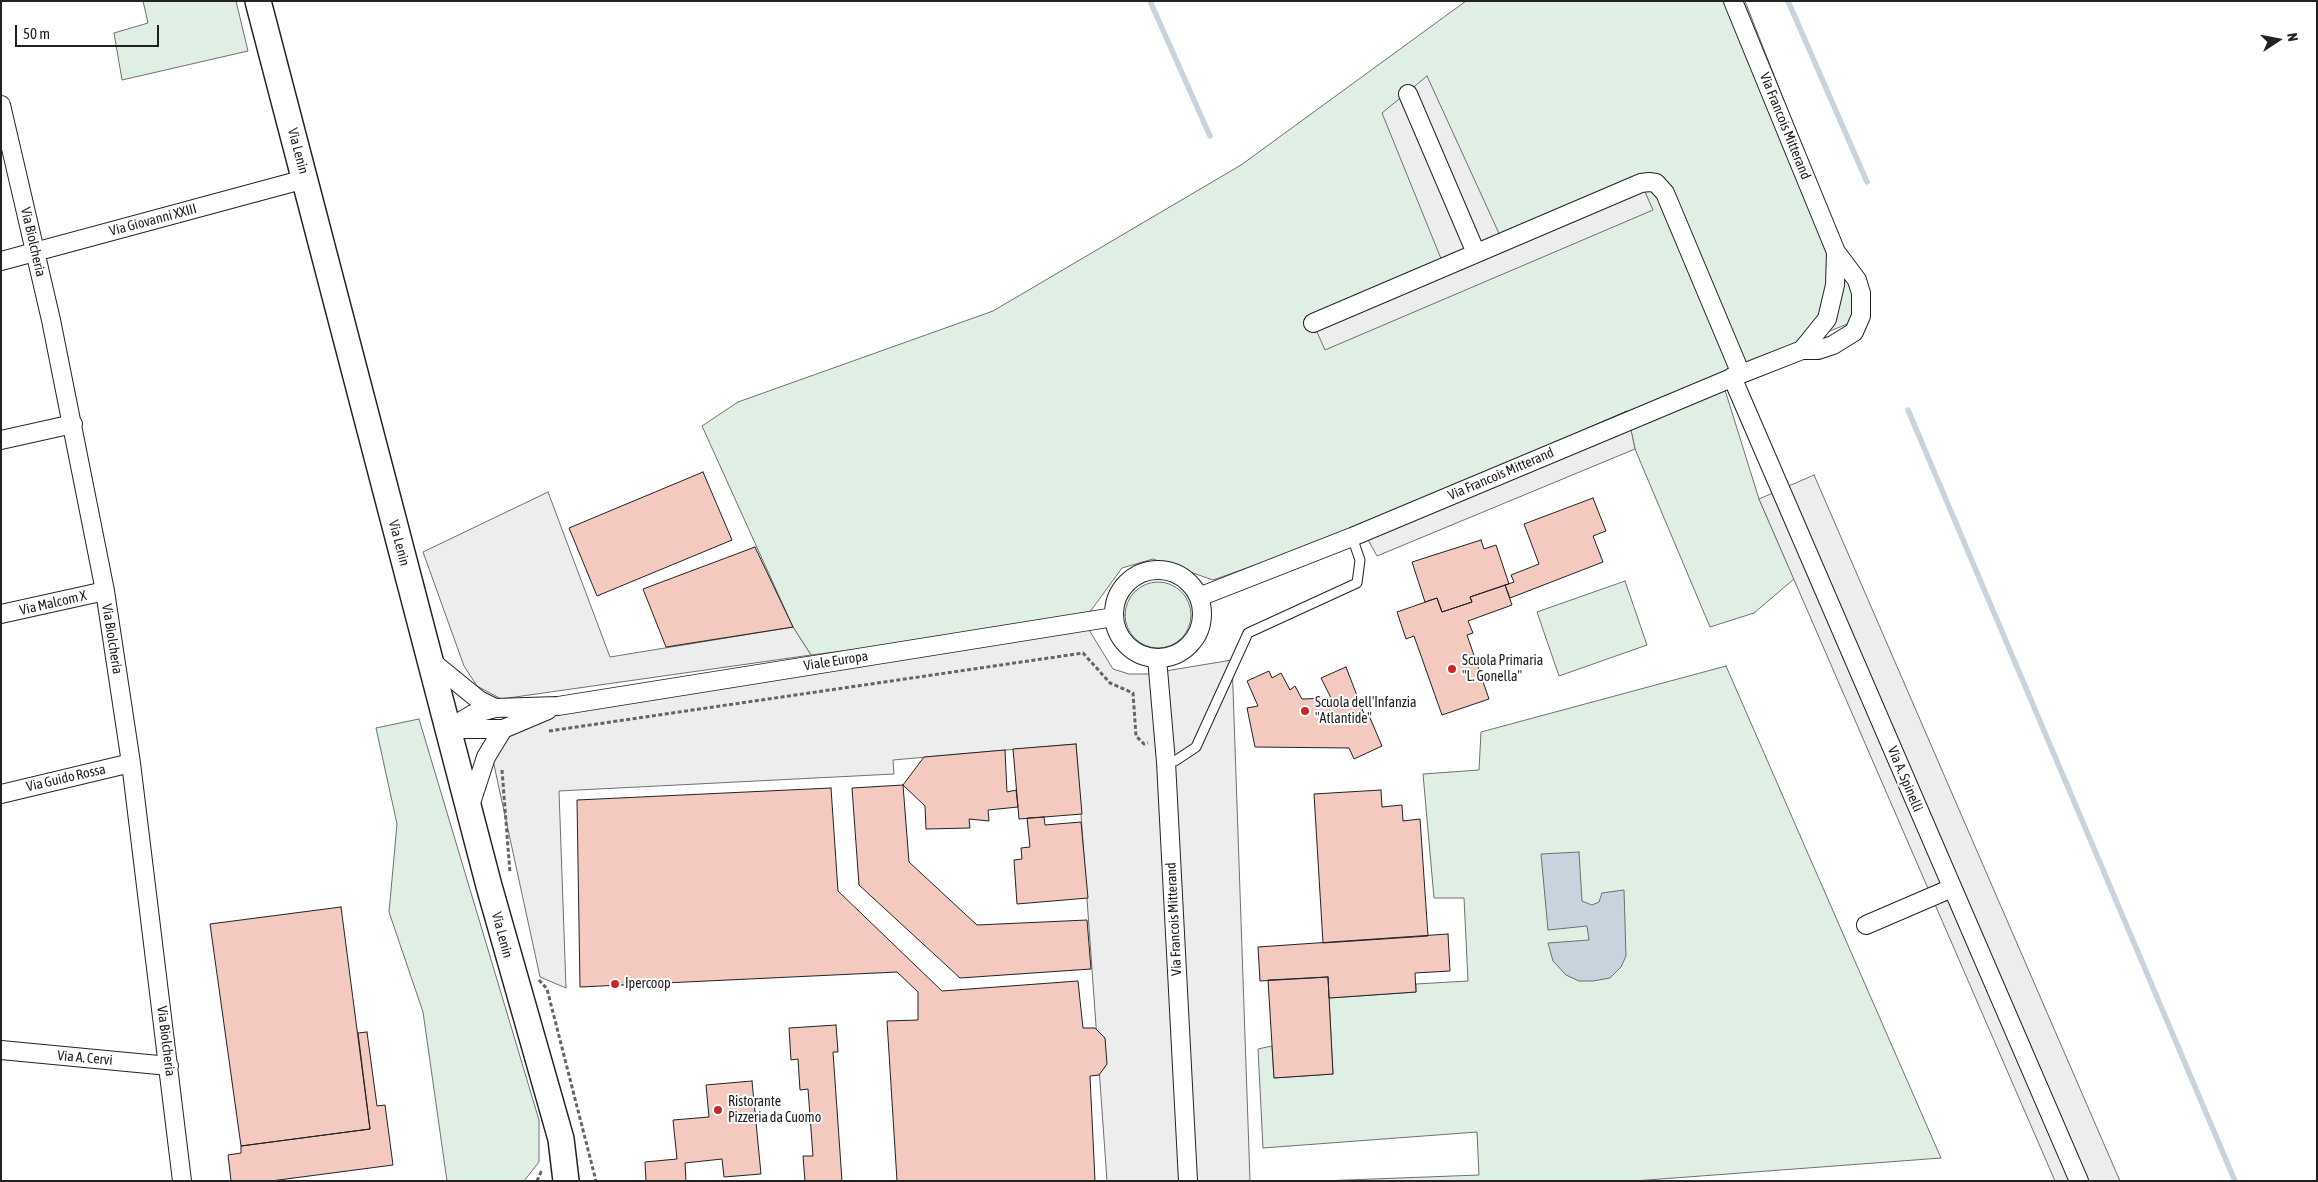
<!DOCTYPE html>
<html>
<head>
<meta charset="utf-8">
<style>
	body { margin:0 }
	#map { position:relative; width:2318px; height:1182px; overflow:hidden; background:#fff; font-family:"Asap Condensed",sans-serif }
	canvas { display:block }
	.frame { position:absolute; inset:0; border:2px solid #222; pointer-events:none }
	.north { position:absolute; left:2253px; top:15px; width:50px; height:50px; -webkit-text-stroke:4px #fff; paint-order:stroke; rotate:79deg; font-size:14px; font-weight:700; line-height:20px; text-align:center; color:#222 }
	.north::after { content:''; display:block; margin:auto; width:18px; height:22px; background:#222; clip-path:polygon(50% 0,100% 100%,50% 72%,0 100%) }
	.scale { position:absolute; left:15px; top:25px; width:144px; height:22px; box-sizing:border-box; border:2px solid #222; border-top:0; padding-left:6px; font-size:15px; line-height:18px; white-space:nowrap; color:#222; -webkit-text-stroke:4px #fff; paint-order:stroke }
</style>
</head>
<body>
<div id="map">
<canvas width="2318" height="1182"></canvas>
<div class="frame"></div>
<div class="north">N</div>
<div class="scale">50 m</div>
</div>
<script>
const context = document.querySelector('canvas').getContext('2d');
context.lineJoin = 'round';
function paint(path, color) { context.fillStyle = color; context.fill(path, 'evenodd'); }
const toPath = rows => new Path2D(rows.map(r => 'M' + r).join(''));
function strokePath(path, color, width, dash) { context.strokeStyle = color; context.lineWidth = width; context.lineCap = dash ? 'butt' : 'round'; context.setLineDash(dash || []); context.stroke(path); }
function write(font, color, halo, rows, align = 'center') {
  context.font = font + ' "Asap Condensed",sans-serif'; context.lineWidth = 4; context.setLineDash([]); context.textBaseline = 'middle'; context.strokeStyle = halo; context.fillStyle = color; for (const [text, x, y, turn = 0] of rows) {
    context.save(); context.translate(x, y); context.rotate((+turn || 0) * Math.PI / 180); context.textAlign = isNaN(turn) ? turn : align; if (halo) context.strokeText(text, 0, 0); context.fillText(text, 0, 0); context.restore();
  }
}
const green = toPath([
	[143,1,236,1,248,51,122,80,114,33,148,23,143,1],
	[1466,1,1745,1,1868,316,1720,374,1759,499,1794,579,1754,613,1710,627,1635,449,1627,411,1361,527,1213,580,1153,559,1122,568,1084,620,811,655,793,627,702,426,738,402,993,311,1241,165,1466,1],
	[1625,581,1647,645,1559,676,1537,612,1625,581],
	'1125 615a33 33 0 1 1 66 0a33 33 0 1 1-66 0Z',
	[1726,666,1941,1158,1634,1181,1320,1181,1479,1175,1477,1132,1263,1148,1258,1049,1272,1046,1274,1078,1333,1074,1329,998,1416,992,1416,984,1468,981,1464,898,1434,898,1423,774,1479,770,1481,732,1726,666],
	[419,719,539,1120,539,1162,524,1181,447,1181,423,1012,389,912,397,824,376,728,419,719]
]);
const parking = toPath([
	[1427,76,1502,240,1444,266,1382,113,1427,76],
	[1641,183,1653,210,1325,350,1313,323,1641,183],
	[1627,411,1635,449,1377,556,1361,527,1627,411],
	[1814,475,2120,1181,2055,1181,1759,499,1814,475],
	[548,492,610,657,793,627,811,655,501,699,477,686,464,666,423,552,548,492],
	[1086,625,1113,669,1129,674,1147,674,1232,660,1250,1181,1107,1181,1076,744,893,760,894,774,559,791,566,988,540,977,491,751,517,718,1086,625]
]);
const water = toPath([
	[1579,852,1582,901,1592,905,1599,902,1602,893,1624,890,1626,956,1621,967,1610,978,1593,981,1579,981,1566,975,1553,961,1548,943,1589,940,1587,926,1548,930,1541,854,1579,852]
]);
const stream = toPath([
	[1150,1,1210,136],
	[1788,1,1867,182],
	[1908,410,2235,1181]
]);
const building = toPath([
	[703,472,732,540,597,596,569,528,703,472],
	[1593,498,1606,531,1593,536,1603,562,1510,598,1505,585,1514,582,1511,575,1539,564,1524,524,1593,498],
	[1481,540,1484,549,1496,545,1509,584,1470,597,1472,602,1442,612,1437,598,1425,602,1412,562,1481,540],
	[755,547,793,627,666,647,643,589,755,547],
	[1505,585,1512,605,1468,621,1473,633,1467,635,1489,699,1442,715,1414,636,1406,639,1397,612,1437,598,1442,612,1472,602,1470,597,1505,585],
	[1346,667,1364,714,1368,713,1382,746,1354,759,1349,748,1255,747,1247,708,1258,706,1247,681,1269,671,1272,678,1281,673,1290,690,1295,686,1302,699,1331,698,1321,678,1346,667],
	[1076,744,1082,814,1019,819,1013,749,1076,744],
	[1005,750,1007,792,1016,790,1018,807,988,810,989,821,969,819,970,828,926,829,925,806,903,785,924,757,1005,750],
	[903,785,909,862,977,925,1087,920,1091,969,960,978,859,885,852,788,903,785],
	[831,788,838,891,942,991,1078,981,1083,1028,1095,1028,1105,1038,1107,1064,1099,1075,1090,1076,1095,1181,897,1181,887,1021,918,1020,918,992,897,972,580,987,577,800,831,788],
	[1381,790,1382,807,1402,805,1403,821,1420,819,1428,936,1323,943,1314,794,1381,790],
	[1044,817,1045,825,1081,822,1088,898,1017,904,1014,860,1022,859,1021,848,1030,847,1027,818,1044,817],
	[341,907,370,1129,241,1146,210,924,341,907],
	[1448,934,1450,971,1415,973,1416,992,1329,998,1328,977,1260,981,1258,947,1448,934],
	[1328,977,1333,1074,1274,1078,1268,980,1328,977],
	[836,1025,838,1052,833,1052,842,1181,805,1181,803,1156,813,1156,808,1089,800,1090,798,1059,791,1060,789,1028,836,1025],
	[367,1032,377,1106,385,1105,393,1165,271,1181,231,1181,228,1155,241,1153,241,1146,370,1129,358,1033,367,1032],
	[752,1081,761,1174,724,1177,722,1159,685,1163,686,1181,646,1181,645,1162,677,1159,673,1120,709,1117,706,1085,752,1081]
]);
const path = toPath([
	[549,731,1083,653,1110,683,1133,693,1136,736,1144,744,1148,743],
	[502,770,510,873],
	[539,980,547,989,596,1181],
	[537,1181,541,1172,543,1173]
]);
const service = toPath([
	[1166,762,1175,761,1196,747,1248,633,1357,583,1360,560,1352,537]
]);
const minor = toPath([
	[1408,94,1476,253],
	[1,105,51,320,105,591,131,763,182,1181],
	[1,261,305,179],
	[1313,323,1641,183,1649,182,1656,183,1665,193,1741,374],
	[1802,350,1827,319,1835,285,1836,252],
	[1732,377,2079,1181],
	[1,440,73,424],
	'1114 614a44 44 0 1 1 88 0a44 44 0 1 1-88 0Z',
	[1199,597,1352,537,1741,374,1802,350,1818,350,1833,345,1854,332,1861,316,1861,293,1857,280,1836,252,1733,1],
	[1,614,105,591],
	[1157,658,1166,762,1188,1181],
	[430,660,479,700,495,708,558,706,1114,617],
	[448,729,503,729],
	[448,729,473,714,495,708],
	[1,794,131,763],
	[469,809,486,757,503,729,548,710],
	[1866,925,1952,888],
	[1,1050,169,1066]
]);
const secondary = toPath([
	[258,1,489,886,561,1139,566,1181]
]);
const markers = [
	[1452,669,5,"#c62828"],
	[1305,711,5,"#c62828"],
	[615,984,5,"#c62828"],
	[718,1110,5,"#c62828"]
];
const streetNames = [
	["Via Francois Mitterand",1785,126,68],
	["Via Lenin",298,151,75],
	["Via Giovanni XXIII",153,220,-15],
	["Via Biolcheria",33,242,77],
	["Via Francois Mitterand",1501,474,-23],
	["Via Lenin",399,543,75],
	["Via Malcom X",53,603,-13],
	["Via Biolcheria",112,639,81],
	["Viale Europa",836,661,-9],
	["Via Guido Rossa",66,778,-13],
	["Via A. Spinelli",1905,779,67],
	["Via Francois Mitterand",1174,919,-93],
	["Via Lenin",502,935,75],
	["Via Biolcheria",166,1041,83],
	["Via A. Cervi",85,1058,5]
];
const poiNames = [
	["Scuola Primaria",1462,661],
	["\"L. Gonella\"",1462,677],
	["Scuola dell'Infanzia",1315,703],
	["\"Atlantide\"",1315,719],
	["Ipercoop",625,984],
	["Ristorante",728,1102],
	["Pizzeria da Cuomo",728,1118]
];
paint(green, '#e0efe3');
strokePath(green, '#6f6f6f', 1);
paint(parking, '#ededed');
strokePath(parking, '#6f6f6f', 1);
paint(water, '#c7d3dd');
strokePath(water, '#6f6f6f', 1);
strokePath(stream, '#c7d3dd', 5.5);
paint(building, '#f3c9c0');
strokePath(building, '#222', 1);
strokePath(service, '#222', 11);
strokePath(minor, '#222', 20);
strokePath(secondary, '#222', 28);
strokePath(path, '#646464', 3, [4, 2.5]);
strokePath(service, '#fff', 9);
strokePath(minor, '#fff', 18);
strokePath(secondary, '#fff', 25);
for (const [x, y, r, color] of markers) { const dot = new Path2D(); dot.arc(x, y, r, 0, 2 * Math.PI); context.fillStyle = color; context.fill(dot); strokePath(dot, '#fff', 2); }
write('14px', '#222', '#fff', streetNames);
write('14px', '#222', '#fff', poiNames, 'left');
</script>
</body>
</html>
